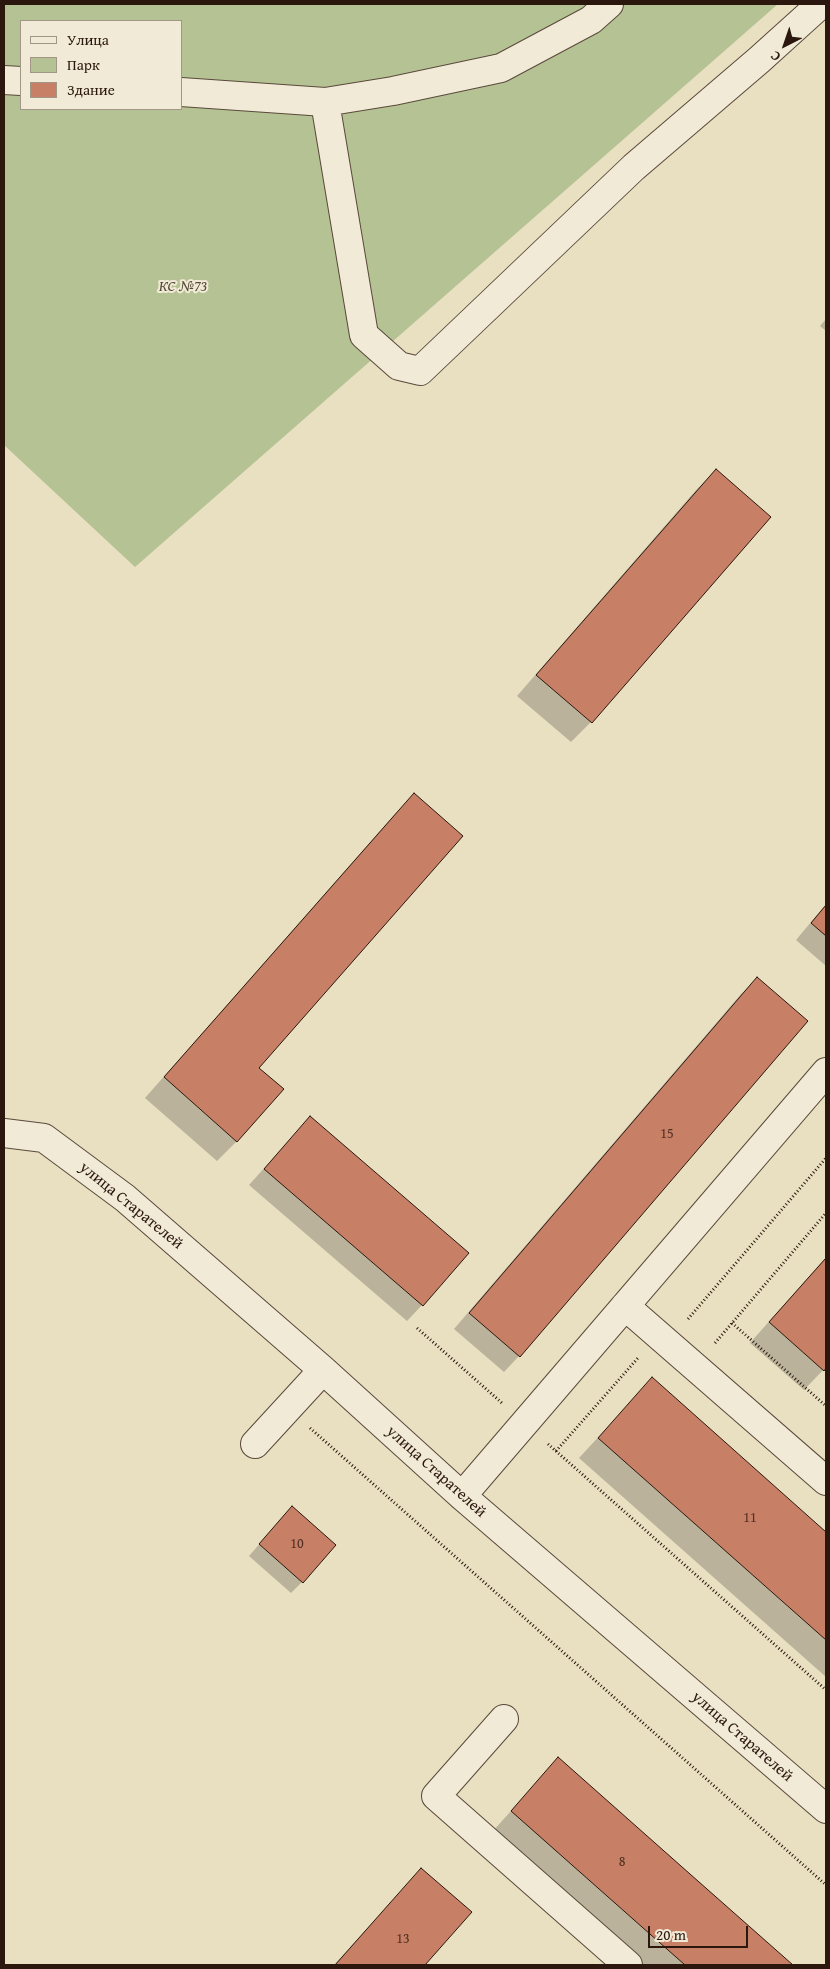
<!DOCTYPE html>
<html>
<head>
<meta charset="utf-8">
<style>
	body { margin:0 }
	#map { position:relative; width:830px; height:1969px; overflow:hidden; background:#e9dfc1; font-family:"Gentium Book Plus",serif }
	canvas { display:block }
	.frame { position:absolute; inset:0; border:5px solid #2b170e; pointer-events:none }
	.legend { position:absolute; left:20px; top:20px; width:162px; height:90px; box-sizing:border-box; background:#f1ead7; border:1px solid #a29687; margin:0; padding:6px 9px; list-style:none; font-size:15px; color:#2b170e }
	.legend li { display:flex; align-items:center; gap:10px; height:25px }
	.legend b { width:25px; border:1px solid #a29687 }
	.north { position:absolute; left:760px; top:20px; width:50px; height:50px; -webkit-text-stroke:4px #f1ead7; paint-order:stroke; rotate:221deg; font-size:14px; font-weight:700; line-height:20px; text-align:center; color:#2b170e }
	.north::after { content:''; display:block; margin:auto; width:18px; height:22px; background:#2b170e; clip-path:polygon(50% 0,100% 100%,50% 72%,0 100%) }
	.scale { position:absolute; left:648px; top:1926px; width:100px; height:22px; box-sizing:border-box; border:2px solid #2b170e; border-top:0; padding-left:6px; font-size:15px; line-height:18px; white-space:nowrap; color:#2b170e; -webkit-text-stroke:4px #f1ead7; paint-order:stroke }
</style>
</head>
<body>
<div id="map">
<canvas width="830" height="1969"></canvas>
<div class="frame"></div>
<ul class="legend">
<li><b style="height:6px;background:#f1ead7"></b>Улица</li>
<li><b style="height:14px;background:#b5c294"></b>Парк</li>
<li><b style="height:14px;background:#c77f66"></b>Здание</li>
</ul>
<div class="north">С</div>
<div class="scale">20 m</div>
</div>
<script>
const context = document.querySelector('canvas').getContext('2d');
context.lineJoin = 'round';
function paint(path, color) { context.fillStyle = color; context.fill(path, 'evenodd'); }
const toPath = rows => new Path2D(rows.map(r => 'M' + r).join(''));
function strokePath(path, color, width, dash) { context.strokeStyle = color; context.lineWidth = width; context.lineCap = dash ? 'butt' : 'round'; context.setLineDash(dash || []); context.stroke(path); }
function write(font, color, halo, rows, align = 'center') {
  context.font = font + ' "Gentium Book Plus",serif'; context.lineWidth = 4; context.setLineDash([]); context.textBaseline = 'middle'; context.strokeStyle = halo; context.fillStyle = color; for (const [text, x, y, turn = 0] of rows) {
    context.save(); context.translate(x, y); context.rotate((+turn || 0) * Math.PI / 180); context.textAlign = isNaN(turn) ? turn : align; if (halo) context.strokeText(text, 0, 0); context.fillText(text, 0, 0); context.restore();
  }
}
const green = toPath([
	[4,4,778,4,135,567,4,445],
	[21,21,181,21,181,109,21,109]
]);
const shadow = toPath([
	[826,319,826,331,820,326],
	[716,470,769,517,591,722,571,742,517,696,696,490],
	[414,795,257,1068,237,1141,217,1161,145,1098,394,815],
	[826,904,826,966,796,940],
	[757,979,519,1356,504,1372,454,1329,741,994],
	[310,1117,422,1305,407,1321,249,1185],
	[826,1257,826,1367,804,1390,750,1343],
	[652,1379,826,1533,826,1677,579,1458],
	[281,1519,302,1582,291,1593,249,1556],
	[558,1759,791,1965,643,1965,492,1832],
	[421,1869,470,1912,423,1965,334,1965]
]);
const building = toPath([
	[716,469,771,517,592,723,536,675,716,469],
	[414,793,463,836,259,1068,284,1089,237,1142,164,1077,414,793],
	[826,905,826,936,811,923,826,905],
	[757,977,808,1021,520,1357,469,1313,757,977],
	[310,1116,469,1253,423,1306,264,1169,310,1116],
	[826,1258,826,1368,824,1371,769,1322,826,1258],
	[652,1377,826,1532,826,1640,598,1438,652,1377],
	[292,1506,336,1545,303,1583,259,1544,292,1506],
	[558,1757,690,1874,793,1965,685,1965,642,1927,511,1811,558,1757],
	[421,1868,472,1912,425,1965,335,1965,421,1868]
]);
const path = toPath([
	[688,1319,826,1158],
	[732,1323,826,1406],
	[417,1328,502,1403],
	[715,1343,826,1213],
	[310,1428,826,1885],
	[548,1444,826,1690],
	[556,1451,638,1358]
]);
const minor = toPath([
	[4,80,21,81],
	[181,92,325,102,393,91,501,68,591,20,609,4],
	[325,102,364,335,399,366,420,371,634,167,759,60,821,4],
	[4,1133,44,1138,125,1198,323,1370,462,1496,826,1809],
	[625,1306,826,1481],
	[255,1444,323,1370],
	[462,1496,826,1072],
	[504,1719,436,1796,628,1965]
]);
const numberNames = [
	["15",667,1134],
	["11",750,1518],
	["10",297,1544],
	["8",622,1862],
	["13",403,1939]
];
const parkNames = [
	["КС №73",183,287]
];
const streetNames = [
	["улица Старателей",131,1206,39],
	["улица Старателей",436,1472,42],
	["улица Старателей",742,1737,41]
];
paint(green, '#b5c294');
paint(shadow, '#0003');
paint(building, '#c77f66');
strokePath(building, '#2b170e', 1);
strokePath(minor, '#5a493b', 30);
strokePath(path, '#2b170e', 3, [1, 2.5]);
strokePath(minor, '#f1ead7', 28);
write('14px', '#523124', null, numberNames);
write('italic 16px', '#544a36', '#f1ead7', parkNames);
write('16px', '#2b170e', '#f1ead7', streetNames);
</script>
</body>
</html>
